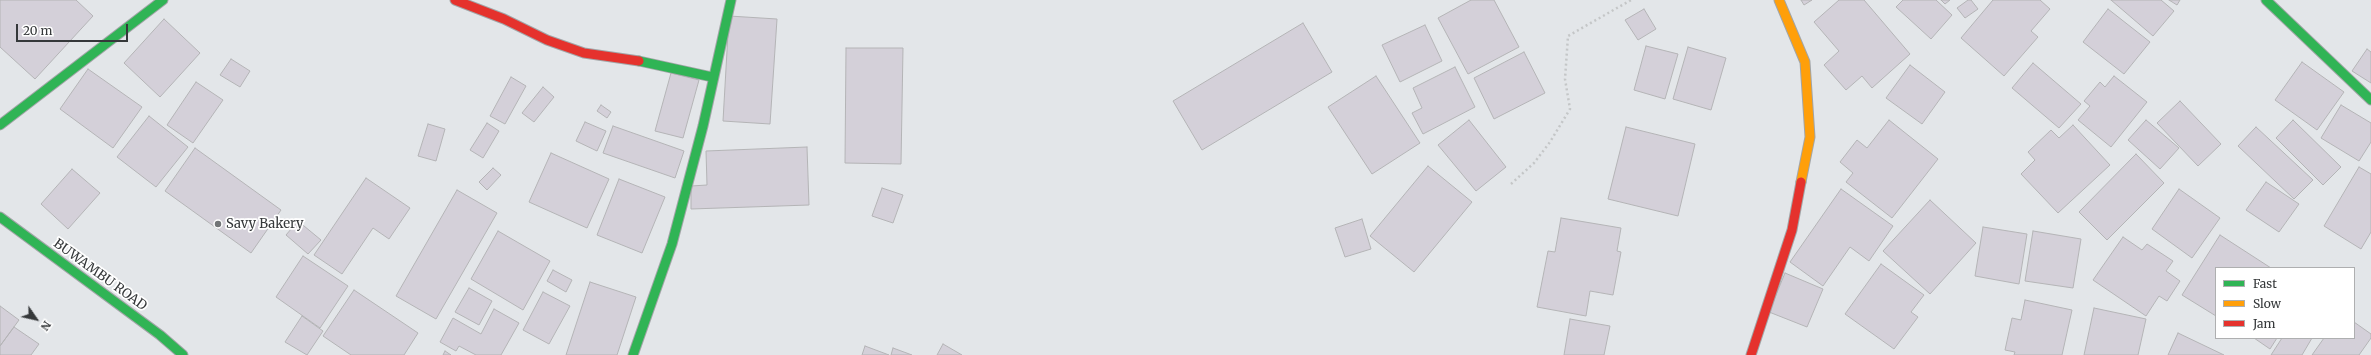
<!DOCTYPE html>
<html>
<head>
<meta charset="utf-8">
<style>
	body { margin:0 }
	#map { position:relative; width:2371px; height:355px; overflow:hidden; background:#e3e6e9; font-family:Merriweather,serif }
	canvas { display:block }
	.legend { position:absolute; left:2215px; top:267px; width:140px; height:72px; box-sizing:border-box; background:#fff; border:1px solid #aeafb0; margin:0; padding:5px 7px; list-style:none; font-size:12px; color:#35383a }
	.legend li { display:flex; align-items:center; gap:8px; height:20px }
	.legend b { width:20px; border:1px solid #aeafb0 }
	.north { position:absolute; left:16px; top:299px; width:40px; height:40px; -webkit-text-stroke:3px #fff; paint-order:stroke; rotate:124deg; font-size:11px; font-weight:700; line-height:16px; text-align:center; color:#35383a }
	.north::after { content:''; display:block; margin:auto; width:14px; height:18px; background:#35383a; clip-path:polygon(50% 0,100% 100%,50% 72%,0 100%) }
	.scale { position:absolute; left:16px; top:24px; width:112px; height:18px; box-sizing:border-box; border:2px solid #35383a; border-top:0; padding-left:5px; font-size:12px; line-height:14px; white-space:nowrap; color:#35383a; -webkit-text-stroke:3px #fff; paint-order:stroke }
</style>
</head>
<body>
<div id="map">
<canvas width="2371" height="355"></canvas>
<ul class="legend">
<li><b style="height:5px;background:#30b455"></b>Fast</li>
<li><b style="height:5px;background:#ff9f0a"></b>Slow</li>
<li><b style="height:5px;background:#e5322d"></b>Jam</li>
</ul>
<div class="north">N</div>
<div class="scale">20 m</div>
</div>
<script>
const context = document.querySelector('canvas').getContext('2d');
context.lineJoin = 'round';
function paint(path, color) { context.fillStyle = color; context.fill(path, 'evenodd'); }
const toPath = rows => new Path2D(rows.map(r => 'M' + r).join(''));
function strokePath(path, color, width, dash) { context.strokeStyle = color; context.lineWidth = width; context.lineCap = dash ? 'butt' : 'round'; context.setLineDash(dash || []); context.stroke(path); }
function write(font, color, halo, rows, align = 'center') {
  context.font = font + ' Merriweather,serif'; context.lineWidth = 3.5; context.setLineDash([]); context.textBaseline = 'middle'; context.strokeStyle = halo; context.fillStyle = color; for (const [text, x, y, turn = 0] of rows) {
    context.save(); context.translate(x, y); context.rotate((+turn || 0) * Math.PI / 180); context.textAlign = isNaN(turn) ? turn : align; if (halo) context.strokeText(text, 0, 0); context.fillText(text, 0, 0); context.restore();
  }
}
const building = toPath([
	[0,0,76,0,93,16,35,79,0,47,0,0],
	[1471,0,1494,0,1519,47,1468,74,1438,18,1471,0],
	[1801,0,1812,0,1804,5,1801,0],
	[1839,0,1864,0,1910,54,1872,88,1862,76,1846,90,1824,65,1839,51,1814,22,1839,0],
	[1903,0,1936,0,1952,15,1931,39,1896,7,1903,0],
	[1941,0,1950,0,1945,4,1941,0],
	[1968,0,1971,0,1978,9,1965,18,1957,8,1968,0],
	[1993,0,2040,0,2050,9,2031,31,2038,37,2004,76,1961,38,1993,0],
	[2111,0,2161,0,2174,11,2153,36,2111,0],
	[2169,0,2180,0,2177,5,2169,0],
	[1644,9,1656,29,1638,40,1625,20,1644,9],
	[2108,9,2150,42,2124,74,2083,42,2108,9],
	[729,16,777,19,770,124,723,121,729,16],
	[164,19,200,53,160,97,124,63,164,19],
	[1303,23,1332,72,1202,150,1173,101,1303,23],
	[1425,25,1442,61,1400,82,1382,45,1425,25],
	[1646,46,1678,54,1665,99,1634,90,1646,46],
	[1688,47,1726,58,1711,110,1673,99,1688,47],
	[846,48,903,48,901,164,845,163,846,48],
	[2367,49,2371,52,2371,83,2352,71,2367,49],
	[1524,52,1545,93,1494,119,1474,78,1524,52],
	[231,59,250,71,240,87,220,75,231,59],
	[2302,62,2344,92,2317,130,2275,100,2302,62],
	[2033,63,2081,104,2059,128,2012,88,2033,63],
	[1910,65,1945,92,1922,124,1886,98,1910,65],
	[1455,67,1475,107,1423,134,1412,113,1422,108,1413,88,1455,67],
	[88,69,142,107,113,148,60,109,88,69],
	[671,73,699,80,683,138,655,131,671,73],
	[1376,76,1420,143,1372,174,1328,107,1376,76],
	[2114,76,2147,102,2111,147,2078,120,2090,106,2084,101,2100,82,2105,87,2114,76],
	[511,77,526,86,505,124,490,116,511,77],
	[196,82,223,100,193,143,167,125,196,82],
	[543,87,554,97,534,122,522,113,543,87],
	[2180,101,2221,144,2198,166,2157,123,2180,101],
	[601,105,611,112,607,118,597,111,601,105],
	[2341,105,2371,123,2371,142,2359,161,2321,138,2341,105],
	[149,116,188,147,156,187,117,157,149,116],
	[1469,120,1506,167,1476,191,1438,145,1469,120],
	[1889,120,1938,159,1892,218,1846,182,1853,173,1840,162,1857,140,1867,148,1889,120],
	[2146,120,2179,148,2160,169,2128,140,2146,120],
	[2293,120,2341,167,2323,185,2276,138,2293,120],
	[585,122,606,131,597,151,576,141,585,122],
	[487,123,499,131,483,158,470,150,487,123],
	[428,124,445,129,436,161,418,156,428,124],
	[2073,125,2110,165,2058,213,2021,174,2035,160,2028,152,2051,130,2059,138,2073,125],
	[613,126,684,151,675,178,603,153,613,126],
	[1626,127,1695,144,1678,216,1608,199,1626,127],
	[2256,127,2313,180,2294,199,2238,146,2256,127],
	[807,147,809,205,691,209,691,186,707,185,706,151,807,147],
	[195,148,281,210,251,253,165,191,195,148],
	[551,153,609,179,587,228,529,202,551,153],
	[2136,154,2164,183,2107,240,2079,212,2136,154],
	[1428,166,1472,202,1414,272,1370,236,1428,166],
	[2359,167,2371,174,2371,232,2361,249,2324,226,2359,167],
	[493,168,501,175,487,190,479,182,493,168],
	[72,169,100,193,68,229,41,204,72,169],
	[366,178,410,208,389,239,373,228,342,274,314,255,366,178],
	[619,179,665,197,642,253,597,235,619,179],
	[2266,182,2299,204,2279,232,2246,210,2266,182],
	[882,188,903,195,893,223,872,216,882,188],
	[1841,189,1893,226,1869,261,1850,247,1823,286,1790,262,1841,189],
	[2179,189,2220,218,2192,258,2152,229,2179,189],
	[457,190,497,213,436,319,396,296,457,190],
	[1930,200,1976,243,1930,294,1883,251,1930,200],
	[1561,218,1621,228,1617,251,1621,252,1613,295,1590,291,1586,316,1537,307,1548,251,1555,252,1561,218],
	[1362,219,1371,249,1345,257,1335,228,1362,219],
	[298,221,321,240,308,254,286,235,298,221],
	[1983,227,2027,234,2019,284,1975,276,1983,227],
	[498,231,550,261,523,310,471,279,498,231],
	[2033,231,2081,239,2073,288,2025,281,2033,231],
	[2220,235,2271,268,2216,268,2216,316,2182,295,2220,235],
	[2123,237,2142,250,2147,244,2173,261,2166,271,2180,281,2167,301,2159,296,2146,316,2093,280,2123,237],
	[303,256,348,286,320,328,276,297,303,256],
	[1881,264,1924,295,1911,312,1918,317,1894,349,1845,314,1881,264],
	[553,270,572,280,566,292,547,281,553,270],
	[1785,273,1823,289,1807,327,1769,312,1785,273],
	[590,282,636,297,617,355,566,355,590,282],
	[469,288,492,301,479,325,455,312,469,288],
	[354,290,418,333,404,355,351,355,323,336,354,290],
	[543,292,570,306,549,344,523,330,543,292],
	[2025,300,2072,310,2062,355,2014,355,2015,352,2005,350,2012,318,2021,320,2025,300],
	[0,306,19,320,0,346,0,306],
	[2094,308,2146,319,2138,355,2084,355,2094,308],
	[494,309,519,323,501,355,476,355,459,346,456,351,440,342,453,318,481,334,494,309],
	[302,316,323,331,307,355,285,342,302,316],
	[1570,319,1610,326,1604,355,1564,355,1570,319],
	[2354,322,2371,334,2371,338,2359,355,2312,355,2324,338,2354,338,2354,322],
	[14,327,39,344,31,355,0,355,0,346,14,327],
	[2178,333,2224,355,2168,355,2178,333],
	[2254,338,2277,338,2270,349,2254,338],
	[2282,338,2312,338,2302,355,2271,355,2282,338],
	[943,344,962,355,937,355,943,344],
	[865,346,889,355,862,355,865,346],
	[893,348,912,355,891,355,893,348],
	[445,351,451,355,443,355,445,351]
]);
const path = toPath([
	[1511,184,1534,163,1550,142,1570,109,1565,79,1568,36,1631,0]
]);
const fast = toPath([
	[2266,0,2371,100],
	[639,61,712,77],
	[0,125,163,0],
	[0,217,160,335,183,355],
	[633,355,672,244,703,126,731,0]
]);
const slow = toPath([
	[1779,0,1805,62,1810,137,1801,182]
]);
const jam = toPath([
	[455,0,504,19,547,40,584,53,639,61],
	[1751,355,1792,230,1801,182]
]);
const markers = [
	[218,224,4,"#727577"]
];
const poiNames = [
	["Savy Bakery",226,224]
];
const streetNames = [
	["BUWAMBU ROAD",100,275,36]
];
paint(building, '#d4d0d9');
strokePath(building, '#b4b4b6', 1);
strokePath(fast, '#a2a5a7', 11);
strokePath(slow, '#a2a5a7', 11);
strokePath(jam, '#a2a5a7', 11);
strokePath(path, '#c4c6c7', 2.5, [2, 3]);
strokePath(fast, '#30b455', 9);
strokePath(slow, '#ff9f0a', 9);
strokePath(jam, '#e5322d', 9);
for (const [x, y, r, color] of markers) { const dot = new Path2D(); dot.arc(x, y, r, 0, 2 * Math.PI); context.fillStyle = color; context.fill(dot); strokePath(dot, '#fff', 1.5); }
write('13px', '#35383a', '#fff', poiNames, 'left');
write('13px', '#35383a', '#fff', streetNames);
</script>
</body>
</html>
